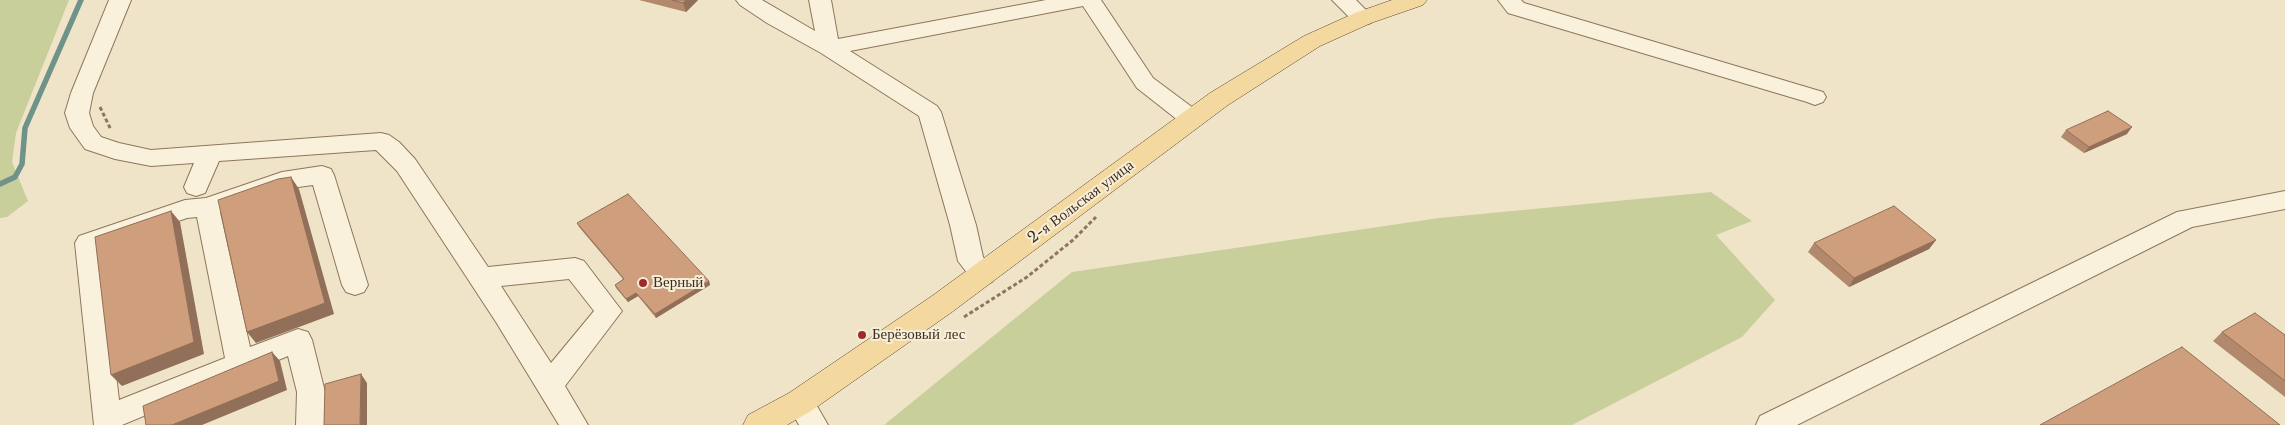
<!DOCTYPE html>
<html>
<head>
<meta charset="utf-8">
<style>
	body { margin:0 }
	canvas { display:block; background:#f0e4c8 }
</style>
</head>
<body>
<canvas width="2285" height="425"></canvas>
<script>
const context = document.querySelector('canvas').getContext('2d');
context.lineJoin = 'round';
function paint(path, color) { context.fillStyle = color; context.fill(path, 'evenodd'); }
const toPath = rows => new Path2D(rows.map(r => 'M' + r).join(''));
function strokePath(path, color, width, dash) { context.strokeStyle = color; context.lineWidth = width; context.lineCap = dash ? 'butt' : 'round'; context.setLineDash(dash || []); context.stroke(path); }
function write(font, color, halo, rows, align = 'center') {
  context.font = font + ' "Libre Baskerville",serif'; context.lineWidth = 4; context.setLineDash([]); context.textBaseline = 'middle'; context.strokeStyle = halo; context.fillStyle = color; for (const [text, x, y, turn = 0] of rows) {
    context.save(); context.translate(x, y); context.rotate((+turn || 0) * Math.PI / 180); context.textAlign = isNaN(turn) ? turn : align; if (halo) context.strokeText(text, 0, 0); context.fillText(text, 0, 0); context.restore();
  }
}
const green = toPath([
	[0,0,69,0,16,133,12,162,28,201,7,217,0,218],
	[1711,192,1752,221,1716,235,1775,300,1742,337,1572,425,884,425,1072,272,1439,218]
]);
const stream = toPath([
	[0,184,15,177,22,164,25,128,81,0]
]);
const path = toPath([
	[100,107,111,130],
	[964,317,1027,277,1073,240,1096,217]
]);
const minor = toPath([
	[109,0,131,0,93,93,89,113,93,126,101,137,119,143,151,150,381,133,389,135,399,142,415,159,488,267,575,258,584,261,622,311,565,386,588,425,559,425,496,322,397,171,376,150,219,161,205,193,196,196,187,193,184,187,194,163,151,166,115,159,85,149,70,128,65,113,71,93,109,0],
	[569,279,594,311,551,363,501,286,569,279],
	[736,0,762,0,815,31,809,0,831,0,838,39,1046,0,1101,0,1153,78,1200,113,1204,119,1200,125,1192,127,1184,125,1137,88,1083,6,850,51,937,106,941,112,976,225,983,257,996,275,992,282,983,285,974,282,958,261,950,225,919,116,821,53,767,23,740,5,736,0],
	[1332,0,1356,0,1374,18,1371,23,1363,25,1355,23,1332,0],
	[1498,0,1521,0,1524,3,1823,92,1826,97,1823,102,1815,105,1807,102,1508,13,1498,0],
	[322,166,331,169,334,175,368,285,364,292,355,295,346,292,342,285,313,185,284,189,220,212,250,347,298,329,308,332,312,340,325,392,324,425,296,425,297,392,288,356,122,425,94,425,75,243,79,236,185,200,206,198,282,172,322,166],
	[197,217,225,358,119,400,101,248,187,218,197,217],
	[2285,191,2285,209,2192,227,1797,425,1756,425,1760,416,2177,212,2285,191],
	[800,390,810,394,828,425,799,425,786,402,790,394,800,390]
]);
const major = toPath([
	[1392,0,1427,0,1423,5,1371,23,1320,46,1228,105,952,312,811,411,787,425,743,425,748,415,789,393,932,296,1210,93,1304,36,1355,13,1392,0]
]);
const wall = toPath([
	[639,0,698,0,686,12],
	[2066,130,2127,134,2084,153,2061,137],
	[577,223,709,281,710,285,656,318,638,296,628,302,616,288,615,285,623,279,579,227],
	[1936,240,1929,249,1849,287,1808,252,1814,243],
	[2222,332,2285,335,2285,397,2213,341]
]);
const shadedWall = toPath([
	[686,0,698,0,686,12,683,3],
	[2132,127,2127,134,2084,153,2089,147],
	[291,177,299,189,334,314,256,343,247,332],
	[171,211,180,222,204,354,122,386,111,375],
	[1936,240,1929,249,1849,287,1854,278],
	[709,281,710,285,656,318,655,314],
	[636,293,638,296,628,302,626,299],
	[272,352,280,361,287,390,202,425,172,425],
	[361,374,367,383,367,425,360,425]
]);
const building = toPath([
	[672,0,686,0,683,3,672,0],
	[2108,111,2132,127,2089,147,2066,130,2108,111],
	[291,177,325,303,247,332,218,200,278,179,291,177],
	[628,194,709,281,655,314,636,293,626,299,615,285,624,279,577,223,628,194],
	[1894,206,1936,240,1854,278,1814,243,1894,206],
	[171,211,194,342,111,375,95,237,171,211],
	[2255,313,2285,335,2285,381,2222,332,2255,313],
	[2182,347,2280,425,2040,425,2182,347],
	[272,352,279,381,172,425,146,425,143,406,272,352],
	[361,374,360,425,324,425,325,384,361,374]
]);
const markers = [
	[643,283,5,"#9e2a2b"],
	[862,335,5,"#9e2a2b"]
];
const streetNames = [
	["2-я Вольская улица",1081,202,-37]
];
const poiNames = [
	["Верный",653,283],
	["Берёзовый лес",872,335]
];
paint(green, '#c9cf9b');
strokePath(stream, '#6f938a', 5.5);
strokePath(minor, '#8d765c', 2);
strokePath(major, '#5b4430', 1);
strokePath(path, '#8d765c', 3, [4, 2.5]);
paint(minor, '#faf1dc');
paint(major, '#f3d9a0');
paint(wall, '#b2896c');
paint(shadedWall, '#916f58');
paint(building, '#cf9f7d');
strokePath(building, '#916f58', 1);
for (const [x, y, r, color] of markers) { const dot = new Path2D(); dot.arc(x, y, r, 0, 2 * Math.PI); context.fillStyle = color; context.fill(dot); strokePath(dot, '#f7eed8', 2); }
write('15px', '#3d2e20', '#f7eed8', streetNames);
write('15px', '#3d2e20', '#f7eed8', poiNames, 'left');
</script>
</body>
</html>
